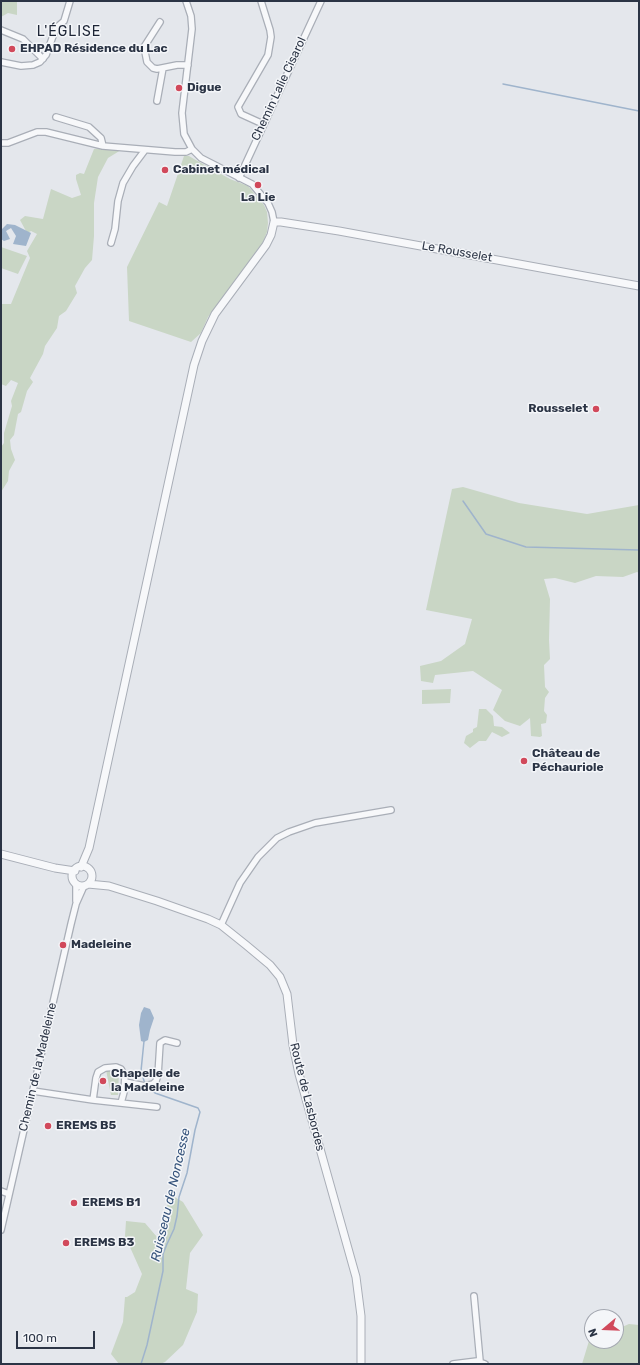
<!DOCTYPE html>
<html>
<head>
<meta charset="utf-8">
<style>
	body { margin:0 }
	#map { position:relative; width:640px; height:1365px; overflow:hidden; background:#e4e7ec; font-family:Rubik,sans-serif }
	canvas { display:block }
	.frame { position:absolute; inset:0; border:2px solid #2b3445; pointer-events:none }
	.north { position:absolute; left:584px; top:1309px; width:40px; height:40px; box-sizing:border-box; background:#f4f6f9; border:1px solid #a4a8b1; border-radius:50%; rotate:251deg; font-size:11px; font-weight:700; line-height:16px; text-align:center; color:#2b3445 }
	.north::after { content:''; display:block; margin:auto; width:14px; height:18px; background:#d1495b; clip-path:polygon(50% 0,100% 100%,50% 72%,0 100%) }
	.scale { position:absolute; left:16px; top:1331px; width:79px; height:18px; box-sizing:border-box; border:2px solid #2b3445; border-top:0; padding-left:5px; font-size:12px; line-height:14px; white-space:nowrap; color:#2b3445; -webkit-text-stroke:3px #f4f6f9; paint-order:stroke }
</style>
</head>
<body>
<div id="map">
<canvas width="640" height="1365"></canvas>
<div class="frame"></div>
<div class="north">N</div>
<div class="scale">100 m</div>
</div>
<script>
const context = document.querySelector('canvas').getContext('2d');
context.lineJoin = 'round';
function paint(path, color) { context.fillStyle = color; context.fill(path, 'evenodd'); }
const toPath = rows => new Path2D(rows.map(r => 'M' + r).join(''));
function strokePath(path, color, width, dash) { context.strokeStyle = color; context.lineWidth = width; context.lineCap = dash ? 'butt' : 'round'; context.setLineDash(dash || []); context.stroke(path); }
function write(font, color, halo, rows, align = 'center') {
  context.font = font + ' Rubik,sans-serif'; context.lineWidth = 3; context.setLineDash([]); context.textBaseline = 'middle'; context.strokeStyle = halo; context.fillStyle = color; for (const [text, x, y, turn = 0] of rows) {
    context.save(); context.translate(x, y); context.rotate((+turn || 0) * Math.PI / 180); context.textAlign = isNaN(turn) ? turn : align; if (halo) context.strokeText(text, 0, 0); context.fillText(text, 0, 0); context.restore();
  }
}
const green = toPath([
	[1,1,17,1,17,15,8,13,1,17],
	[104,148,121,150,108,158,98,177,94,203,94,236,92,260,85,268,75,286,77,293,66,311,59,316,57,328,45,346,43,354,30,378,33,382,27,391,21,412,18,414,14,435,10,440,11,449,15,460,9,471,8,481,1,492,2,458,1,447,4,443,4,433,12,406,11,401,18,383,11,380,6,386,1,384,1,304,11,304,30,258,27,251,37,234,31,231,27,233,20,220,25,216,43,219,51,189,72,198,81,195,76,179,76,175,80,173,84,174,94,149],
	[184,156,189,156,194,159,230,179,248,186,264,205,267,212,268,223,267,232,263,242,208,317,201,333,191,342,129,321,127,267,159,202,167,206],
	[1,247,27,256,18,274,1,268],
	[463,487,519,503,587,514,639,505,639,573,637,572,623,577,596,576,575,583,555,578,544,579,550,599,549,640,550,659,544,665,545,687,549,692,545,698,544,711,547,715,546,723,541,724,542,736,540,737,531,736,530,718,520,726,505,721,493,710,502,690,473,671,435,675,433,683,421,681,420,666,441,661,465,644,472,619,426,610,452,489],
	[451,689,450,703,422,704,422,690],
	[479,709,486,709,493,716,494,726,502,727,510,733,502,737,492,732,486,741,479,741,470,748,464,743,466,736,473,732,473,729,477,727],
	[106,1070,119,1071,118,1095,111,1095],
	[173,1196,183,1202,203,1235,190,1253,186,1289,198,1294,197,1312,183,1345,165,1362,160,1364,119,1364,111,1354,123,1322,125,1297,127,1297,135,1292,142,1274,125,1236,126,1221,145,1223,157,1237,168,1203],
	[629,1324,639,1325,639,1364,582,1364,592,1331,592,1341,616,1341,616,1328,622,1327]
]);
const water = toPath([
	[7,224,15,225,31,233,26,246,13,244,16,236,11,228,6,231,10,239,4,241,1,239,2,229],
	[144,1007,150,1009,154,1018,150,1030,148,1040,144,1042,141,1041,139,1025,141,1013]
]);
const stream = toPath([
	[503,84,639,111],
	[463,501,486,534,526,547,639,550],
	[144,1041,141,1071,145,1084],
	[141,1364,147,1345,163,1271,163,1254,167,1244,174,1229,177,1216,179,1197,187,1173,195,1130,200,1112,198,1108,155,1093,147,1087]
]);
const minor = toPath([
	[186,1,191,16,192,29,182,113,184,134,192,149,201,158,252,184,268,203,272,212,274,222],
	[261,1,270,30,271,37,268,55,238,107,241,114,263,124],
	[160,22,144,47,147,62,153,68,157,69,177,65,188,65],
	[1,30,23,39,43,59],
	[1,62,21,66,33,65,40,62,46,55,56,28,64,21,70,1],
	[157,101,163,68],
	[56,117,89,127,101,138,103,146],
	[1,143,8,143,37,132,46,132,103,146,175,152,186,152,192,149],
	[239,178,321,1],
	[111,243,115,229,118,201,123,183,133,166,145,150],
	[76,901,76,884],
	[221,925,240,883,258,857,277,838,289,832,315,823,391,810],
	[125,1082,145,1086,153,1084,156,1081,158,1075,160,1043,165,1040,177,1043],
	[33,1091,93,1100,157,1107],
	[93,1100,96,1078,98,1072,105,1068,116,1067,121,1069,125,1076,124,1092,121,1103],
	[1,1191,9,1194],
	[1,1230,71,924,76,904,84,886],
	[474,1296,480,1361],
	[453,1364,477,1361,485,1364]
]);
const tertiary = toPath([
	[1,854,55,868,75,871],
	'72 876a10 10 0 1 1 20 0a10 10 0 1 1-20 0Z',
	[81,867,89,848,194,365,202,341,215,314,266,245,271,235,274,222,281,222,339,231,639,286],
	[88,884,109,886,157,901,208,919,221,925,246,945,270,965,280,977,287,994,293,1045,299,1074,356,1277,361,1316,361,1364]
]);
const markers = [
	[12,49,4,"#d1495b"],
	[179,88,4,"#d1495b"],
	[165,170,4,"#d1495b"],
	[258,185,4,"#d1495b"],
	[596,409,4,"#d1495b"],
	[524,761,4,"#d1495b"],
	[63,945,4,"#d1495b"],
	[103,1081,4,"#d1495b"],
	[48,1126,4,"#d1495b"],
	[74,1203,4,"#d1495b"],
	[66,1243,4,"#d1495b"]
];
const poiNames = [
	["EHPAD Résidence du Lac",20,49],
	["Digue",187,88],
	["Cabinet médical",173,170],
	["La Lie",258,198,"center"],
	["Rousselet",588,409,"right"],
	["Château de",532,754],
	["Péchauriole",532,768],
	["Madeleine",71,945],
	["Chapelle de",111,1074],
	["la Madeleine",111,1088],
	["EREMS B5",56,1126],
	["EREMS B1",82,1203],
	["EREMS B3",74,1243]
];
const streetNames = [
	["Chemin Lalie Cisarol",279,89,-65],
	["Le Rousselet",457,252,10],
	["Chemin de la Madeleine",38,1067,-77],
	["Route de Lasbordes",307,1097,76]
];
const waterNames = [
	["Ruisseau de Noncesse",171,1195,-77]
];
const quarterNames = [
	["L'ÉGLISE",69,32]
];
paint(green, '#c9d6c5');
paint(water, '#9fb4cc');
strokePath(stream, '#9fb4cc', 1.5);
strokePath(minor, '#a9aeb7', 8);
strokePath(tertiary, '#a9aeb7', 9);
strokePath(minor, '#f7f8fa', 5.5);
strokePath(tertiary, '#f7f8fa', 7);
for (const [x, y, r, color] of markers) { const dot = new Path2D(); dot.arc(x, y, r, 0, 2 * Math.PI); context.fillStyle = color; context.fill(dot); strokePath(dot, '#f4f6f9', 1.5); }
write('bold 12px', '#2b3445', '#f4f6f9', poiNames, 'left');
write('12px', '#2b3445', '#f4f6f9', streetNames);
write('italic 13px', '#34527a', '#f4f6f9', waterNames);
context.letterSpacing = '1px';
write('14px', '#1d2536', '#f4f6f9', quarterNames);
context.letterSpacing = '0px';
</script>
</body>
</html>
